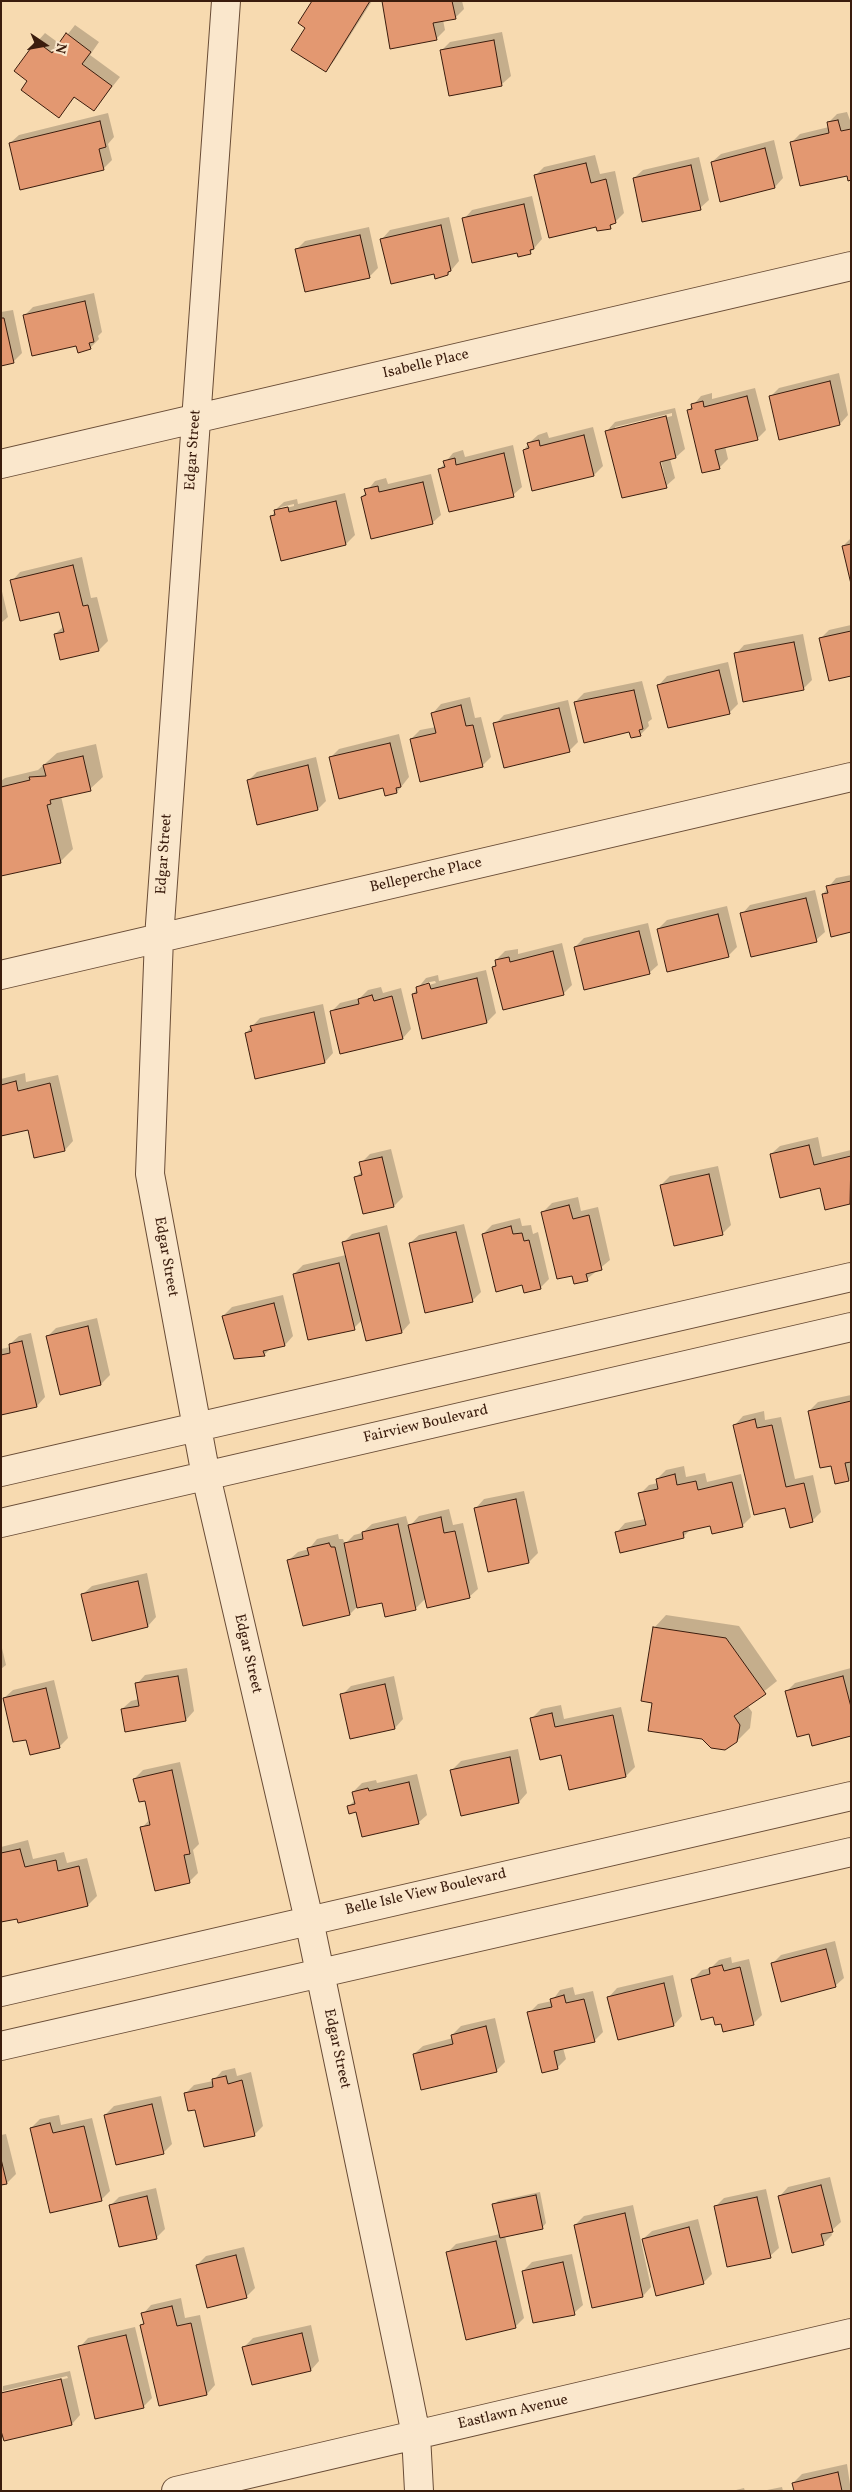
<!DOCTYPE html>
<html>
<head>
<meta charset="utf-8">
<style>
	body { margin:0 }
	#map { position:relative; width:852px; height:2492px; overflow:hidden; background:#f7dab0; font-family:Vollkorn,serif }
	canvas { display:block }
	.frame { position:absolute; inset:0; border:2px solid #3a1c0d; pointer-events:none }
	.north { position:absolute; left:20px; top:20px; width:50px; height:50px; -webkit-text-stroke:4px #fae7cc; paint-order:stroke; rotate:102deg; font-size:14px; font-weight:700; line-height:20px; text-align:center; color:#3a1c0d }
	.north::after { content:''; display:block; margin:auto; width:18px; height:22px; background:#3a1c0d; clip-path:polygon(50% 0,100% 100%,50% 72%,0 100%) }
</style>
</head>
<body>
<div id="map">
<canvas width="852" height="2492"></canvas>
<div class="frame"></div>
<div class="north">N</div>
</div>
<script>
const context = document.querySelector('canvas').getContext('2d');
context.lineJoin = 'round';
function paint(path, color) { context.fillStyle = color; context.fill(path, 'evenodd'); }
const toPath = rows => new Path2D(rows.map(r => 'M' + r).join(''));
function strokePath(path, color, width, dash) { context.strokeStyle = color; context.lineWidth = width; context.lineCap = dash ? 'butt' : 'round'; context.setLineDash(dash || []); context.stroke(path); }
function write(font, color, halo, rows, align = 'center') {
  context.font = font + ' Vollkorn,serif'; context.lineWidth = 4.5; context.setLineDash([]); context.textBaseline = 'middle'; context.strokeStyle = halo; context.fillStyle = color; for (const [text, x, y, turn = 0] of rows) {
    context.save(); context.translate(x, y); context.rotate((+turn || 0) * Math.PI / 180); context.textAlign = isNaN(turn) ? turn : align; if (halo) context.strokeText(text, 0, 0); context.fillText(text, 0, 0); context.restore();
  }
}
const shadow = toPath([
	[313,1,372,1,334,61,326,70],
	[383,1,462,1,464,9,455,18,443,20,445,30,436,39],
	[75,25,99,42,90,55,120,77,94,110,76,96,59,116,29,81,37,42,45,33,60,44],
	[502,32,511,76,502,84,450,95,441,51,450,42],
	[847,112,851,123,851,179,848,174,792,142,800,134,829,127,828,123,837,114],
	[108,113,114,137,108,144,112,160,103,169,10,143,19,135],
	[774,140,783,178,775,187,712,162,721,154],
	[595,155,600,174,615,171,624,213,610,227,597,226,536,175,544,167],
	[699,157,709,200,700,208,634,178,643,170],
	[532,196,542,239,530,253,518,251,464,219,472,210],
	[449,217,459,261,448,274,435,273,382,239,390,230],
	[369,227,378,268,369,277,296,250,305,241],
	[94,293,102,332,98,336,99,339,90,348,77,345,24,316,33,307],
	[13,310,22,353,13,362,1,364,1,312],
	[839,373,848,415,840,424,770,397,779,388],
	[755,388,766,430,757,439,725,446,728,459,719,468,688,411,701,396,712,393,712,399],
	[675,408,685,449,676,457,670,459,675,478,666,486,607,431,615,422],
	[672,413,672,416,615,430,615,427],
	[660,456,666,482,664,482,657,457],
	[593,427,603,466,594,475,533,490,524,450,529,443,538,435,547,432,549,438],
	[513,445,522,487,513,495,440,469,453,453,463,450,465,457],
	[431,474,441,515,432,523,362,497,375,481,386,478,388,484],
	[345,493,355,535,346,544,282,559,272,517,275,510,284,502,297,499,298,504],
	[294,504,294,506,278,510,281,507],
	[851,538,851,578,843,546],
	[82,557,91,598,97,597,108,641,99,650,61,659,55,634,64,626,60,610,12,581,20,572],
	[1,587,8,617,1,623],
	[851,625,851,675,820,639,829,630],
	[803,634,812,680,803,689,736,654,744,645],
	[728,662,738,704,729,713,659,685,667,676],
	[642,681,652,719,648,722,649,726,640,735,575,702,584,693],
	[470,697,475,718,481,717,491,757,482,766,411,739,420,730,436,727,433,713,441,704],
	[568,700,578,742,569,751,495,724,504,715],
	[399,734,409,777,397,792,330,758,339,749],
	[96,744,103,777,90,789,61,796,73,849,60,862,1,830,1,781,5,778,38,770,57,753],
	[316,757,326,801,318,809,248,781,257,772],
	[851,875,851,931,823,894,836,878],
	[815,890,825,932,816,940,742,914,750,905],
	[727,906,737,947,728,956,658,929,667,920],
	[648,923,658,965,649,973,575,947,584,938],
	[562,943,572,985,563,994,493,967,497,964,496,960,505,951,518,949,518,954],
	[486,970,496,1013,487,1022,413,994,426,978,438,975,439,981],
	[435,981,436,983,422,987,425,983],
	[381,987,383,993,401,988,411,1029,403,1038,331,1012,340,1003,360,998,368,990],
	[323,1004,333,1053,325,1062,246,1033,260,1018],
	[25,1073,26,1082,58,1075,73,1141,65,1150,29,1128,1,1135,1,1079],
	[818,1137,822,1157,851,1150,850,1203,821,1187,771,1154,780,1146],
	[391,1149,403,1197,394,1206,364,1213,356,1177,363,1170,361,1163,370,1154],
	[718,1166,731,1225,722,1234,661,1185,670,1176],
	[578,1197,581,1211,598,1207,610,1260,587,1279,543,1212,552,1203],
	[520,1218,522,1226,531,1225,533,1234,538,1232,549,1279,540,1288,483,1234,492,1225],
	[464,1224,481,1292,472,1301,410,1243,419,1235],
	[387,1225,410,1323,402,1332,362,1320,354,1328,294,1274,303,1265,346,1255,343,1243,352,1234],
	[283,1295,293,1336,285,1345,271,1348,264,1355,223,1316,232,1307],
	[97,1318,110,1375,101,1384,61,1393,47,1337,56,1328],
	[31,1333,45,1397,37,1406,1,1414,1,1349,10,1347,10,1344,19,1336],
	[851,1395,851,1478,849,1480,832,1464,809,1411,818,1402],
	[764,1411,765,1420,781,1417,795,1479,813,1475,821,1512,812,1521,786,1506,735,1425,743,1416],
	[684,1466,686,1477,705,1473,707,1482,741,1474,751,1517,742,1526,711,1525,691,1529,683,1537,617,1532,625,1523,645,1519,640,1494,649,1485,658,1483,657,1479,666,1470],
	[524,1491,538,1553,529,1562,489,1571,476,1508,484,1499],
	[449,1509,453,1525,463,1523,478,1589,469,1597,426,1598,415,1609,383,1601,357,1607,350,1614,289,1560,298,1552,309,1549,317,1539,338,1534,339,1539,343,1539,345,1544,354,1535,362,1533,372,1524,406,1516,409,1527,419,1516],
	[147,1573,156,1617,148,1626,83,1594,92,1586],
	[666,1615,739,1626,777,1681,747,1705,752,1712,750,1728,737,1741,653,1702,654,1628],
	[1,1644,6,1665,1,1669],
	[187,1668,194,1711,186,1720,122,1709,131,1701,139,1699,137,1684,145,1675],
	[851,1668,851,1734,810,1732,786,1692,795,1683],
	[394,1676,403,1719,395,1728,342,1695,351,1686],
	[54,1680,68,1738,59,1747,27,1738,4,1698,13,1690],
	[561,1705,564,1719,621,1707,635,1767,626,1776,570,1788,562,1753,532,1718,541,1709],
	[518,1749,527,1793,519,1802,452,1770,461,1761],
	[180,1762,199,1844,193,1850,198,1873,189,1882,142,1828,150,1819,146,1799,134,1779,143,1770],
	[417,1774,427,1815,418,1823,357,1810,349,1806,355,1800,353,1792,362,1783,376,1780,377,1783],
	[28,1840,33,1859,64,1852,67,1863,87,1858,97,1896,88,1905,1,1921,1,1847],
	[835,1941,844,1978,835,1986,773,1963,781,1955],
	[731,1957,732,1963,749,1959,762,2015,753,2024,722,2022,714,2016,693,1979,702,1970,711,1968,719,1960],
	[673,1975,682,2016,674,2025,609,1997,617,1988],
	[573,1987,575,1995,593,1991,603,2032,594,2041,563,2048,566,2059,557,2068,529,2013,538,2004,552,2001,560,1990],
	[495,2018,505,2062,496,2071,414,2054,423,2046,453,2038,452,2035,461,2026],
	[235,2068,237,2076,251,2072,263,2126,254,2135,196,2108,185,2094,194,2085,213,2081,222,2071],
	[161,2096,172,2144,163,2153,105,2115,114,2106],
	[59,2115,61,2125,92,2118,110,2191,101,2200,31,2128,40,2119],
	[6,2134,16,2174,7,2183,1,2184,1,2135],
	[830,2177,841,2222,831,2231,832,2235,823,2244,780,2196,788,2187],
	[156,2188,165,2229,156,2238,110,2206,119,2197],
	[766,2189,779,2248,770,2256,715,2207,724,2198],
	[540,2192,546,2223,542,2228,505,2236,524,2318,515,2327,447,2253,456,2244,500,2234,494,2205,498,2201],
	[633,2205,651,2287,643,2296,575,2225,584,2216],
	[698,2219,712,2274,703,2283,643,2239,652,2231],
	[244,2247,255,2288,246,2297,197,2265,206,2256],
	[572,2254,583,2305,574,2313,523,2271,532,2262],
	[181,2298,185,2318,200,2315,215,2385,207,2394,141,2325,145,2322,143,2314,151,2305],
	[311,2325,319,2361,311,2370,244,2347,253,2338],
	[135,2327,152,2398,143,2407,80,2347,88,2338],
	[70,2371,80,2415,72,2424,1,2425,3,2386],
	[67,2376,68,2378,3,2394,3,2391],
	[847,2464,851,2491,795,2491,793,2483,802,2474],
	[782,2487,783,2491,762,2491],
	[744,2488,745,2491,732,2491]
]);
const building = toPath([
	[312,1,370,1,326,72,291,50,305,28,298,23,312,1],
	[382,1,452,1,456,19,433,23,437,40,390,49,382,1],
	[66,33,91,52,82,64,112,86,94,111,74,97,59,118,21,90,27,81,14,71,36,41,52,53,66,33],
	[494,40,502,86,449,96,440,50,494,40],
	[838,120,841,131,851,129,851,180,848,181,847,176,800,186,790,142,829,133,827,122,838,120],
	[100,121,106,147,99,149,104,170,20,190,9,143,100,121],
	[765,148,775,188,720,202,711,162,765,148],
	[586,163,591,183,606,179,616,223,610,225,611,229,597,231,596,227,549,238,534,175,586,163],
	[691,165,701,210,642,222,633,178,691,165],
	[524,204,534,249,530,250,531,254,518,257,517,253,472,263,462,218,524,204],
	[441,225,451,271,448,272,448,275,435,279,434,274,391,284,380,239,441,225],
	[360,235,370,278,305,292,295,249,360,235],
	[85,301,94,342,89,343,91,349,78,353,76,346,32,356,23,315,85,301],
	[1,318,4,318,14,363,1,366,1,318],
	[830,381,840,425,779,440,769,396,830,381],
	[747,396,758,440,715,450,720,469,702,473,687,410,692,409,691,404,703,401,704,407,747,396],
	[666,416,676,458,660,462,667,488,622,498,605,431,666,416],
	[584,435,594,476,532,491,523,450,529,448,527,443,539,440,540,446,584,435],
	[504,453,514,497,449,512,438,469,445,467,443,461,455,458,456,465,504,453],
	[423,482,433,524,371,539,361,497,366,495,364,489,378,486,379,492,423,482],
	[336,501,346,545,281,561,270,516,275,515,274,510,288,507,289,512,336,501],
	[851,544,851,584,842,546,851,544],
	[73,565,83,606,88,605,99,651,60,660,54,634,64,632,59,612,20,621,10,580,73,565],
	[851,631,851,676,829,681,819,638,851,631],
	[794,642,804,690,743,702,734,653,794,642],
	[719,670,730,714,668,728,657,685,719,670],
	[634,690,643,729,639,730,641,736,631,738,629,732,584,743,574,702,634,690],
	[461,705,466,726,473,725,483,767,420,782,410,739,436,733,431,713,461,705],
	[559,708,570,752,504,768,493,723,559,708],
	[390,743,401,787,396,788,397,793,385,796,383,788,339,799,329,757,390,743],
	[83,756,91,791,50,800,51,804,47,805,61,863,1,876,1,787,30,780,29,777,46,776,43,765,83,756],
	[308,765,318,810,257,825,247,780,308,765],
	[851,881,851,932,831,937,822,894,828,893,826,886,851,881],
	[806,898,817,942,751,957,740,913,806,898],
	[718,914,729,957,667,972,657,929,718,914],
	[639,931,650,974,584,990,574,947,639,931],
	[553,951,564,995,503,1010,492,967,496,966,495,960,509,957,510,962,553,951],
	[477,978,487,1023,422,1039,412,994,417,993,416,987,429,983,431,989,477,978],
	[372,995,374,1001,392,996,403,1039,340,1054,330,1011,359,1004,358,999,372,995],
	[314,1012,325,1063,255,1079,245,1033,252,1031,250,1026,314,1012],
	[16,1081,18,1091,50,1083,65,1151,34,1158,28,1130,1,1136,1,1085,16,1081],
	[809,1145,814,1165,851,1156,850,1204,825,1210,820,1188,780,1198,770,1154,809,1145],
	[382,1157,394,1207,363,1214,354,1177,362,1175,359,1162,382,1157],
	[709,1174,723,1235,674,1246,660,1185,709,1174],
	[569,1205,573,1219,589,1215,602,1270,586,1274,588,1281,574,1284,572,1276,557,1279,541,1212,569,1205],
	[511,1226,513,1234,522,1233,524,1241,529,1240,541,1289,524,1293,522,1285,496,1292,482,1234,511,1226],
	[456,1232,473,1302,425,1313,409,1243,456,1232],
	[379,1233,402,1333,366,1341,342,1242,379,1233],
	[339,1263,355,1330,308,1340,293,1274,339,1263],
	[274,1303,285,1346,263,1351,265,1356,234,1359,222,1316,274,1303],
	[88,1326,101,1385,60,1395,46,1336,88,1326],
	[22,1341,37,1407,1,1415,1,1355,10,1353,9,1344,22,1341],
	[851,1401,851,1462,845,1463,849,1481,835,1484,831,1466,820,1468,808,1411,851,1401],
	[755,1419,757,1428,772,1425,786,1487,804,1483,813,1522,790,1528,785,1508,754,1515,733,1425,755,1419],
	[675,1474,677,1485,696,1481,698,1490,732,1482,743,1527,712,1534,710,1526,683,1532,684,1538,620,1553,615,1532,646,1525,638,1493,658,1489,656,1479,675,1474],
	[516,1499,529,1563,488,1572,474,1508,516,1499],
	[441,1517,444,1533,455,1531,470,1598,427,1608,408,1525,441,1517],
	[398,1524,416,1610,385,1617,382,1603,357,1608,344,1543,363,1539,362,1532,398,1524],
	[329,1543,331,1547,335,1547,350,1615,303,1626,287,1560,309,1555,307,1548,329,1543],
	[138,1581,148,1627,92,1641,81,1594,138,1581],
	[653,1627,726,1638,766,1694,734,1716,740,1725,737,1742,725,1750,711,1748,702,1739,648,1731,652,1703,641,1701,653,1627],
	[178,1676,186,1721,125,1732,121,1709,139,1706,135,1683,178,1676],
	[843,1676,851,1707,851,1736,812,1746,809,1734,797,1737,785,1691,843,1676],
	[385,1684,395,1729,350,1739,340,1694,385,1684],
	[46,1688,60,1748,30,1755,26,1740,13,1742,3,1698,46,1688],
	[552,1713,555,1727,613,1715,626,1777,569,1790,561,1755,540,1760,530,1718,552,1713],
	[510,1757,519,1803,461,1816,450,1770,510,1757],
	[172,1770,190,1854,184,1855,190,1883,155,1891,140,1827,150,1825,145,1801,139,1802,133,1779,172,1770],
	[409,1782,419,1824,362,1837,356,1812,349,1814,347,1806,355,1804,352,1792,368,1788,369,1791,409,1782],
	[20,1849,25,1867,56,1860,58,1871,79,1866,88,1906,18,1923,17,1919,1,1922,1,1853,20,1849],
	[826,1949,836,1987,781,2002,771,1963,826,1949],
	[722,1965,724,1971,740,1967,754,2025,723,2032,721,2024,715,2025,713,2017,701,2020,691,1979,710,1974,709,1968,722,1965],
	[664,1983,674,2026,618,2040,607,1997,664,1983],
	[564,1995,566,2003,584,1999,595,2042,554,2051,558,2069,542,2073,527,2012,552,2007,550,1999,564,1995],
	[486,2026,497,2072,421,2090,413,2054,453,2044,451,2035,486,2026],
	[226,2076,228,2084,242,2080,255,2136,204,2147,195,2110,188,2111,184,2093,213,2087,212,2079,226,2076],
	[152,2104,164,2154,116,2165,104,2115,152,2104],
	[50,2123,53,2133,84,2126,102,2201,50,2213,30,2128,50,2123],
	[1,2159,7,2184,1,2185,1,2159],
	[821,2185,833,2232,821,2234,824,2245,792,2253,778,2196,821,2185],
	[536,2195,543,2229,500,2238,492,2204,536,2195],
	[147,2196,157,2239,119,2247,109,2205,147,2196],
	[757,2197,771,2258,727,2267,714,2206,757,2197],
	[625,2213,643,2297,592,2308,574,2225,625,2213],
	[689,2227,704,2284,656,2296,642,2239,689,2227],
	[496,2241,516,2328,466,2340,446,2252,496,2241],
	[236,2255,247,2298,207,2308,196,2265,236,2255],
	[563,2262,575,2315,533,2323,522,2271,563,2262],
	[172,2306,177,2326,191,2323,207,2395,159,2406,140,2325,144,2324,141,2313,172,2306],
	[302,2333,311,2371,252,2385,242,2347,302,2333],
	[126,2335,144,2408,95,2419,78,2346,126,2335],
	[61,2379,72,2425,4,2441,1,2431,1,2393,61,2379],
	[838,2472,842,2491,794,2491,792,2483,838,2472]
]);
const minor = toPath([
	[226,1,159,938,150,1174,206,1476,309,1920,406,2385,416,2435,419,2491],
	[1,464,851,266],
	[1,975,851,777],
	[1,1472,851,1277],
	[1,1523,851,1327],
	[1,1992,851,1796],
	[1,2046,851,1852],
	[176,2491,851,2333]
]);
const streetNames = [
	["Isabelle Place",426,365,-13],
	["Edgar Street",194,450,-86],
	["Edgar Street",165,854,-86],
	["Belleperche Place",426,876,-13],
	["Edgar Street",165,1257,80],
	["Fairview Boulevard",426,1425,-13],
	["Edgar Street",247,1654,77],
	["Belle Isle View Boulevard",426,1893,-13],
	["Edgar Street",336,2049,78],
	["Eastlawn Avenue",513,2413,-13]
];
paint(shadow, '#0003');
paint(building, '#e39871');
strokePath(building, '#3a1c0d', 1);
strokePath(minor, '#694c36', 30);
strokePath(minor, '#fae7cc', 28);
write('15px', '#3a1c0d', '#fae7cc', streetNames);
</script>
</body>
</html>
